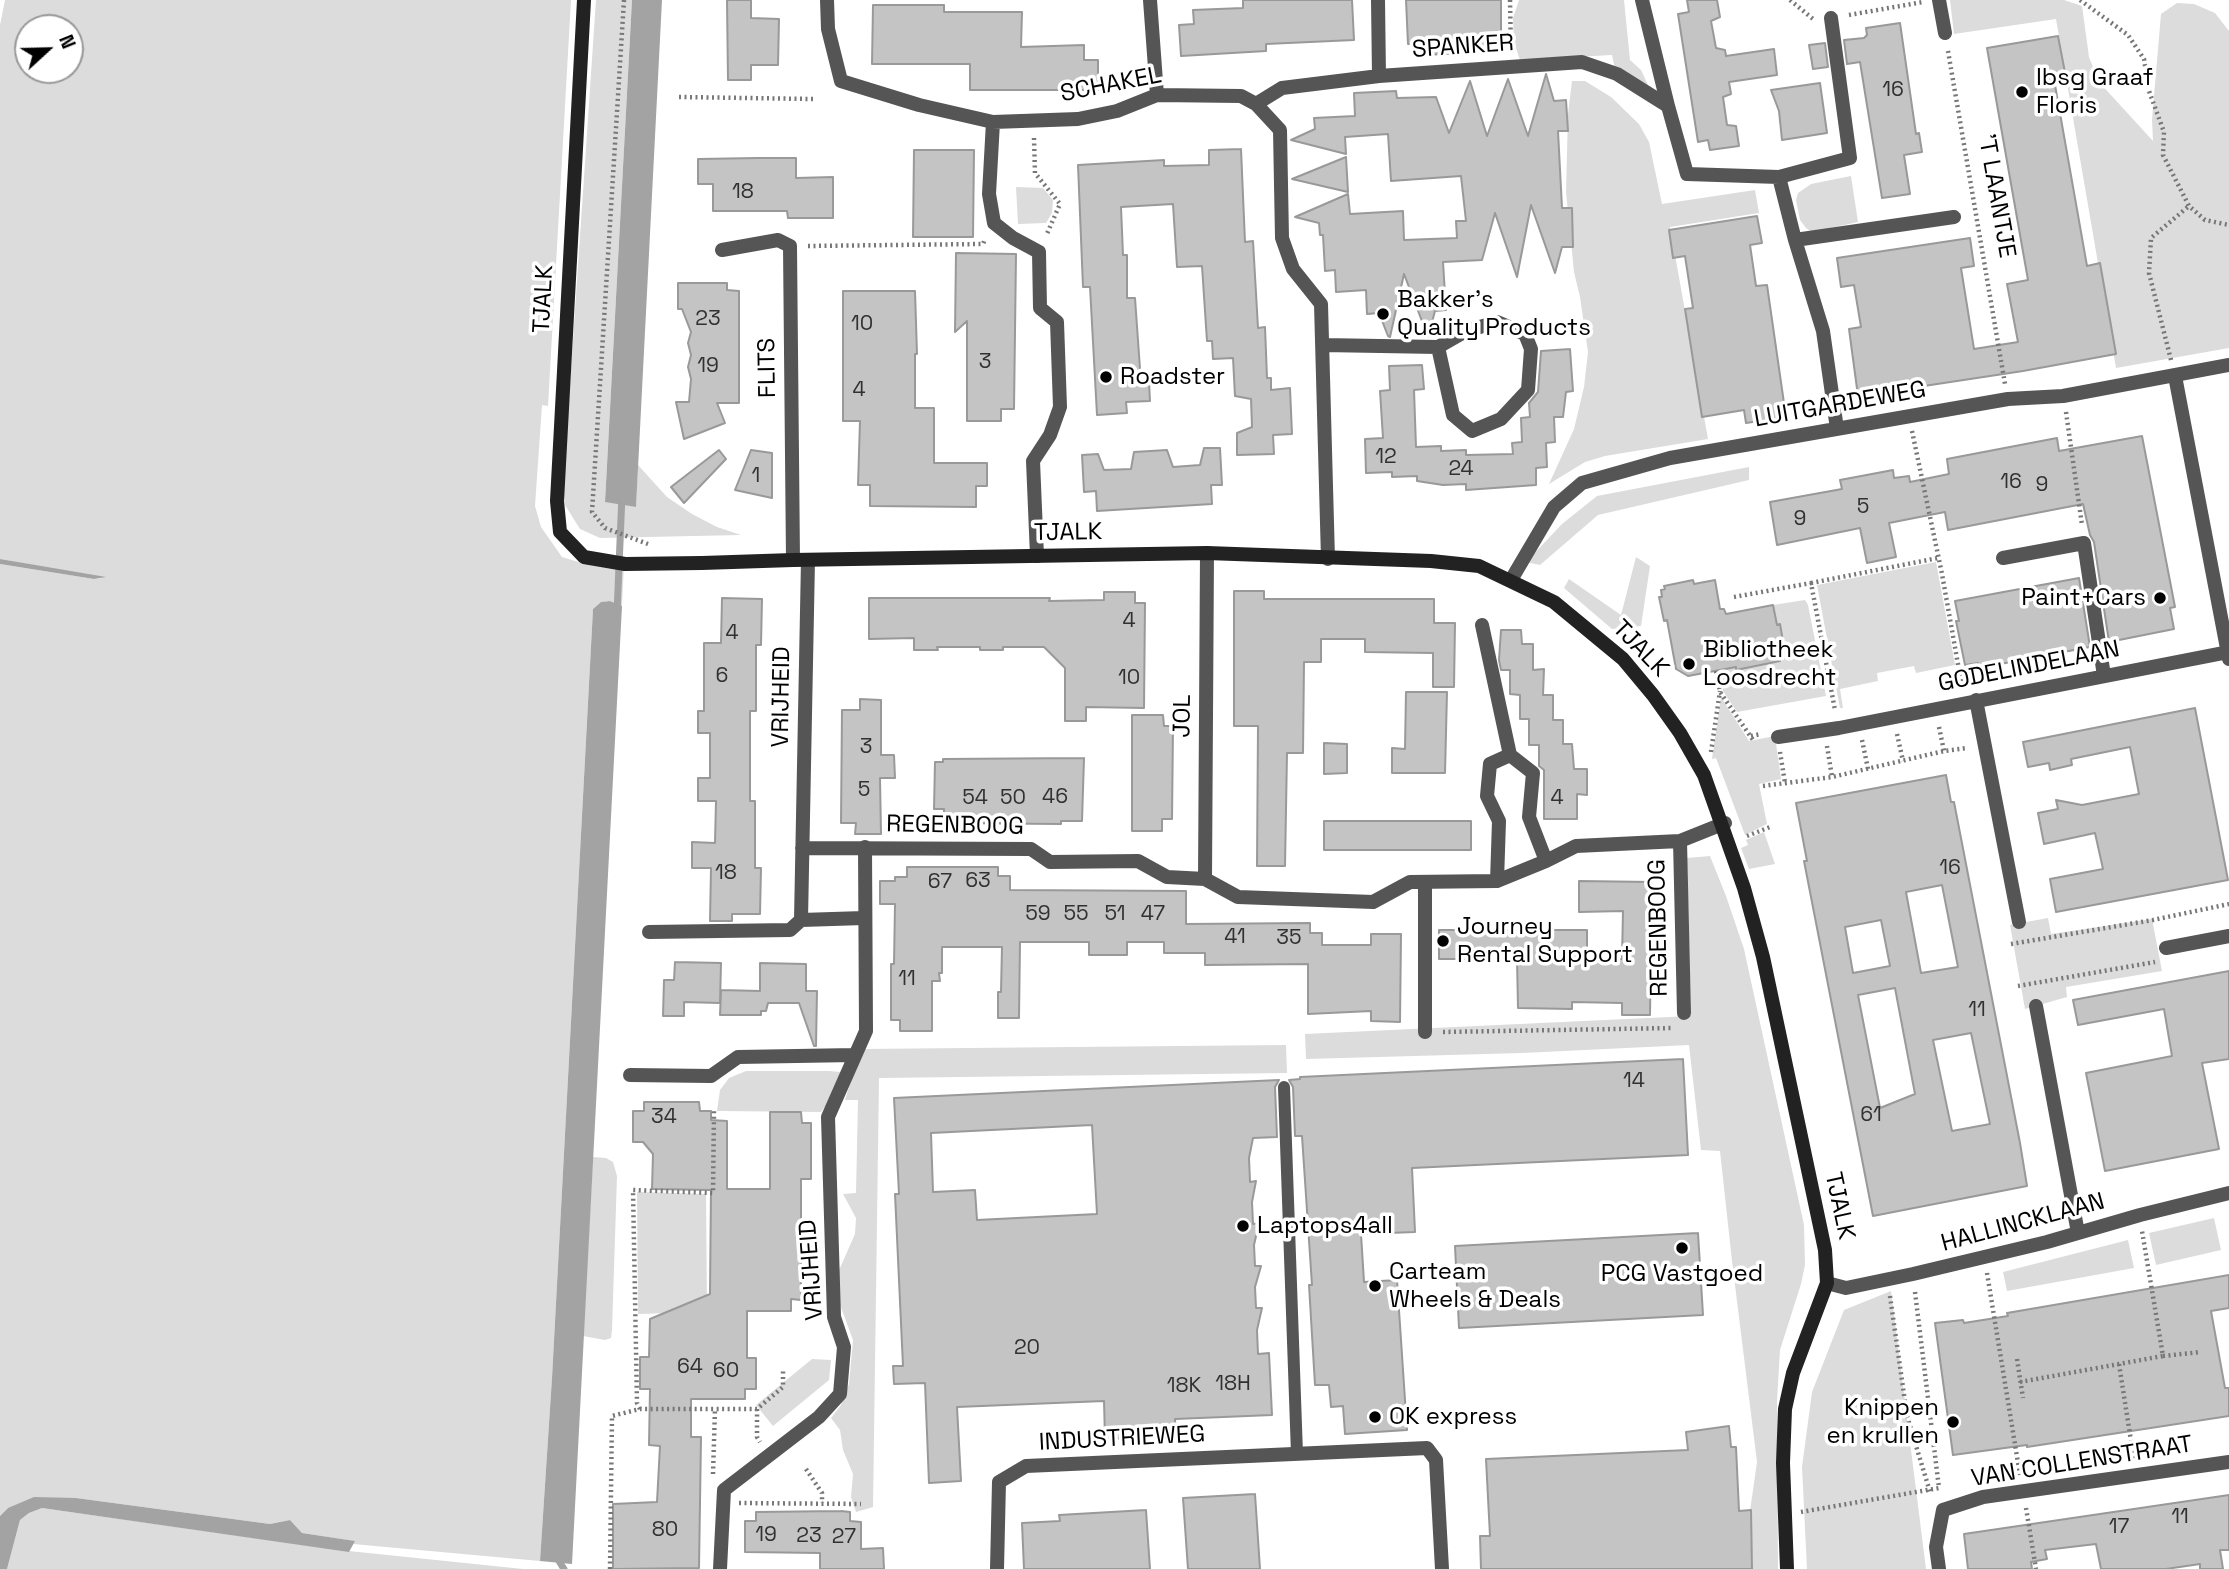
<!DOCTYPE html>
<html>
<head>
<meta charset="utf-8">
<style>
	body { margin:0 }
	#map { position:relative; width:2229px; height:1569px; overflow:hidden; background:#fff; font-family:"Space Grotesk",sans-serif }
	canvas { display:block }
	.north { position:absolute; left:14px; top:14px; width:70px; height:70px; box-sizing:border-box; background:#fff; border:2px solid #999; border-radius:50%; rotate:68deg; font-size:19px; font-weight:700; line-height:28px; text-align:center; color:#000 }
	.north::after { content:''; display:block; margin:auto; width:24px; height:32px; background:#000; clip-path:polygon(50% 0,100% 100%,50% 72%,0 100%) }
</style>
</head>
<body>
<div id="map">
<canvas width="2229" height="1569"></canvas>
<div class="north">N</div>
</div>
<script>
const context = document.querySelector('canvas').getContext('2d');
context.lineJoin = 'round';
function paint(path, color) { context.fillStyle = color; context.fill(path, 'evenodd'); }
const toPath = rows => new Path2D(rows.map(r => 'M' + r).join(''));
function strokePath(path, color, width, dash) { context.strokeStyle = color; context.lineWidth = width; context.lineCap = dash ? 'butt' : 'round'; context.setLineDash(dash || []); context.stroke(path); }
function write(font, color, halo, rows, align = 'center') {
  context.font = font + ' "Space Grotesk",sans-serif'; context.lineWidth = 7; context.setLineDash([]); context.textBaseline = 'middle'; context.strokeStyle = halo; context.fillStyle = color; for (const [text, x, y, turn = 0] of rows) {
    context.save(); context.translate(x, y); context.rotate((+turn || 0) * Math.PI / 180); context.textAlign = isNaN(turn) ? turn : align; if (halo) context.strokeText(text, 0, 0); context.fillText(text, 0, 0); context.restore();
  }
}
const green = toPath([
	[5,0,571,0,548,406,542,405,535,506,541,527,562,557,585,564,624,563,622,606,610,601,601,602,593,609,552,1378,540,1561,353,1544,354,1541,302,1533,290,1520,270,1524,76,1498,8,1508,0,1516,0,564,94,579,102,578,0,559,0,25],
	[28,28,70,28,70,70,28,70],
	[596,0,632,0,605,501,636,507,638,465,667,497,692,514,717,527,741,535,600,538,580,529,565,505,563,488],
	[1519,0,1624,0,1630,60,1641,70,1648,85,1615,69,1612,55,1520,60,1514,42,1513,18],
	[1950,0,2064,0,2082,6,2089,57,2099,82,2153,141,2152,120,2161,14,2177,3,2194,4,2215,13,2229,31,2229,348,2116,368,2056,19,1954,34],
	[1572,81,1585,81,1611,97,1639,124,1649,142,1662,204,1755,190,1759,213,1670,227,1708,439,1605,456,1585,462,1549,484,1574,429,1584,387,1588,352,1580,297,1574,272,1566,192,1568,114],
	[1851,176,1858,222,1812,232,1806,228,1800,220,1796,200,1798,193,1811,184],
	[1016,187,1043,188,1053,200,1052,213,1046,223,1018,224],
	[1749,467,1749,480,1598,515,1540,565,1526,562,1562,524,1597,496],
	[1636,557,1650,566,1641,626,1612,629,1564,588,1569,579,1621,615],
	[1936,562,1955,665,1916,673,1914,666,1877,673,1878,681,1840,689,1843,708,1840,708,1817,585],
	[1805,600,1808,605,1826,696,1737,712,1723,691,1719,670,1736,667,1737,670,1746,668,1746,665,1752,664,1753,667,1773,660,1774,663,1780,662,1780,659,1783,657,1782,653,1785,652,1779,636,1782,635,1780,625,1777,625,1773,605],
	[1721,697,1749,741,1775,736,1781,779,1759,784,1767,824,1745,835,1716,758,1712,759],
	[1764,832,1775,864,1749,869,1741,848,1748,845,1746,840],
	[1710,856,1726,896,1744,949,1804,1225,1805,1265,1801,1284,1780,1350,1777,1401,1778,1569,1753,1569,1750,1511,1757,1462,1732,1261,1720,1151,1701,1150,1689,1045,1522,1053,1306,1059,1305,1034,1691,1016,1687,858],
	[2048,918,2051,934,2152,919,2162,971,2066,987,2067,997,2025,1009,2010,925],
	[1286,1045,1287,1073,879,1078,873,1507,856,1512,851,1497,853,1474,843,1450,840,1430,831,1418,841,1405,849,1384,853,1340,835,1291,836,1277,855,1234,856,1218,843,1194,856,1193,858,1100,845,1100,861,1049],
	[746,1071,829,1071,841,1072,828,1103,821,1112,717,1111,720,1090,729,1078],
	[593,1157,606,1158,613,1162,617,1176,612,1330,611,1338,605,1340,583,1336],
	[637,1192,706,1194,707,1312,638,1314],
	[2214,1218,2221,1250,2156,1265,2149,1233],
	[2128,1240,2134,1268,2007,1291,2003,1272],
	[1891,1291,1926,1569,1807,1569,1802,1467,1812,1392,1844,1310],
	[812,1359,831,1360,829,1380,773,1426,756,1405],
	[42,1508,339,1550,523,1569,7,1569,20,1520,29,1513]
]);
const water = toPath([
	[632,0,662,0,636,507,605,502],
	[0,559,106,577,94,579,0,564],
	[610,601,622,606,572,1564,540,1561,552,1378,593,609,601,602],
	[34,1497,76,1498,270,1524,290,1520,302,1533,355,1541,349,1552,42,1508,29,1513,20,1520,7,1569,0,1569,0,1516,8,1508]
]);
const stream = toPath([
	[617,613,622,495],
	[559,1554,559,1561,564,1569]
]);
const building = toPath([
	[727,0,751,0,751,18,779,19,778,65,751,65,751,80,728,80,727,0],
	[1243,0,1352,0,1354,40,1266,44,1266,51,1181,56,1179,25,1194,24,1193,10,1243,8,1243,0],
	[1406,0,1501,0,1501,49,1460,50,1460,53,1426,55,1425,44,1408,44,1406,0],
	[1687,0,1717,0,1720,17,1711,21,1716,48,1725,50,1726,56,1774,49,1777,75,1729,82,1731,94,1723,97,1727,125,1736,126,1739,146,1710,150,1708,140,1698,142,1678,14,1689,12,1687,0],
	[873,5,944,5,944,12,1022,12,1021,47,1084,45,1084,60,1098,60,1098,90,970,90,970,64,872,64,873,5],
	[1900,23,1916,134,1919,133,1922,152,1904,155,1910,194,1882,198,1860,62,1847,64,1844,40,1864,38,1867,35,1866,28,1900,23],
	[2058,36,2067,83,2055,85,2087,266,2100,263,2116,354,2023,371,1858,396,1849,329,1861,327,1854,285,1841,287,1837,258,1970,238,1974,266,1961,268,1974,349,2018,342,2007,284,2028,280,1987,48,2058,36],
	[1825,43,1828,67,1813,69,1809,45,1825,43],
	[1546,74,1554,101,1566,100,1568,131,1558,131,1562,208,1572,208,1573,247,1562,247,1555,273,1531,205,1517,277,1495,213,1482,260,1443,262,1446,310,1435,311,1428,337,1404,274,1390,337,1388,336,1379,313,1367,314,1366,290,1336,292,1335,270,1325,271,1323,235,1320,235,1319,223,1295,217,1348,194,1350,214,1403,211,1404,240,1457,238,1456,221,1466,221,1461,176,1391,181,1388,134,1345,137,1346,154,1291,140,1315,129,1314,118,1355,116,1354,93,1396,91,1397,98,1436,97,1449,133,1470,81,1487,136,1508,79,1528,136,1546,74],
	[1820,83,1827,133,1782,140,1779,111,1771,90,1820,83],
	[1241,149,1245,242,1253,241,1258,328,1265,327,1267,378,1271,378,1271,390,1290,388,1292,434,1273,435,1274,454,1237,455,1237,433,1252,427,1251,399,1235,396,1233,358,1213,359,1212,341,1207,341,1202,266,1177,267,1173,204,1121,207,1123,255,1127,255,1127,298,1135,298,1141,383,1149,382,1150,401,1126,402,1127,413,1097,415,1090,287,1083,287,1078,165,1164,160,1164,166,1209,165,1209,150,1241,149],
	[914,150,974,150,973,237,913,237,914,150],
	[1346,157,1348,192,1292,179,1346,157],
	[758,158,796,158,796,178,833,177,833,218,788,218,787,211,713,211,713,184,698,184,698,159,758,158],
	[1757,216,1762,243,1750,245,1756,286,1767,285,1786,417,1746,423,1744,410,1702,417,1685,309,1693,308,1685,256,1673,258,1669,230,1757,216],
	[956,253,1016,254,1014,409,1001,409,1001,421,967,421,967,321,955,332,956,253],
	[678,283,727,283,727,290,739,291,739,403,717,403,725,423,684,439,676,402,689,402,691,379,688,367,691,355,688,343,691,332,682,309,678,309,678,283],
	[843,291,915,291,917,354,915,354,915,408,934,408,934,463,987,463,987,486,976,486,976,507,870,506,870,485,858,485,860,421,843,421,843,291],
	[1570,349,1573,391,1566,392,1563,417,1554,417,1555,442,1546,443,1547,467,1536,468,1536,485,1466,490,1466,484,1443,485,1417,481,1417,476,1392,477,1392,472,1366,473,1365,439,1383,438,1380,391,1390,390,1389,366,1422,365,1424,389,1414,390,1416,447,1441,446,1441,451,1466,450,1466,455,1513,454,1512,443,1522,442,1521,418,1530,417,1529,403,1538,392,1541,351,1570,349],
	[2142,436,2175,607,2170,608,2174,629,2109,642,2094,542,2090,535,2083,504,1948,530,1945,512,1889,523,1896,557,1867,563,1860,528,1777,545,1770,502,1842,489,1840,480,1893,470,1894,478,1909,476,1910,482,1949,474,1947,459,2057,438,2059,451,2142,436],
	[1204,448,1220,448,1222,485,1211,485,1212,504,1097,511,1096,491,1084,492,1082,455,1098,454,1104,470,1131,469,1134,452,1167,450,1173,467,1200,465,1204,448],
	[719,450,726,459,684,503,671,487,719,450],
	[751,450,772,453,772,498,735,490,751,450],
	[2079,578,2090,647,1979,668,1978,663,1965,665,1956,621,1959,621,1955,601,2079,578],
	[1693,580,1694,584,1715,580,1720,609,1724,609,1726,614,1773,605,1777,625,1780,624,1785,653,1782,653,1783,658,1780,659,1780,661,1736,670,1736,667,1688,676,1676,669,1667,620,1664,621,1659,597,1662,597,1661,590,1665,589,1664,586,1693,580],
	[1234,591,1264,591,1264,599,1434,599,1434,623,1455,623,1454,687,1433,687,1433,653,1365,652,1365,639,1321,639,1321,662,1304,662,1303,753,1287,753,1285,866,1257,866,1258,726,1234,726,1234,591],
	[1104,592,1135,592,1135,603,1145,603,1144,708,1086,707,1086,721,1065,721,1065,668,1044,647,1003,647,1003,650,980,650,980,647,937,647,938,650,914,650,914,638,869,639,869,598,1050,598,1049,601,1104,600,1104,592],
	[722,598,762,599,761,645,756,645,756,711,750,711,750,801,755,801,755,868,761,868,760,914,732,914,732,921,710,921,711,868,692,868,692,842,715,843,716,801,698,801,698,778,710,778,710,733,698,733,698,711,704,711,704,643,721,643,722,598],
	[1501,630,1521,630,1522,644,1533,644,1533,670,1544,669,1543,695,1553,695,1553,720,1563,720,1563,744,1572,744,1574,769,1587,769,1587,795,1577,794,1577,819,1544,819,1544,770,1539,766,1539,745,1529,745,1529,719,1520,719,1520,695,1510,694,1510,670,1501,670,1499,660,1501,630],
	[1406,692,1447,692,1445,773,1392,773,1392,748,1405,749,1406,692],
	[860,699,881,700,881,755,894,755,895,778,880,778,881,834,855,834,856,823,841,823,842,710,860,710,860,699],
	[2195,708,2228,880,2056,912,2050,879,2103,869,2095,833,2044,844,2038,813,2058,809,2056,800,2082,805,2139,794,2130,747,2071,759,2072,765,2050,770,2049,763,2028,767,2023,742,2195,708],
	[1132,715,1163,715,1164,726,1173,726,1172,819,1162,819,1162,831,1132,831,1132,715],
	[1324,743,1347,744,1347,773,1324,774,1324,743],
	[1084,758,1082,821,1061,821,1061,824,944,823,944,809,934,809,935,762,943,762,943,759,1084,758],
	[1946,775,1951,802,1954,802,2020,1143,2027,1186,1873,1216,1804,861,1807,861,1796,803,1946,775],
	[1942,885,1958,967,1921,973,1906,892,1942,885],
	[1881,920,1890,966,1853,973,1845,927,1881,920],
	[1895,988,1915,1094,1880,1108,1858,995,1895,988],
	[1971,1033,1990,1124,1952,1131,1933,1040,1971,1033],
	[1324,821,1471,821,1471,850,1324,850,1324,821],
	[907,867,998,867,998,876,1010,876,1010,890,1186,891,1186,924,1310,923,1310,933,1322,933,1322,945,1371,945,1371,934,1401,934,1400,1022,1371,1021,1371,1011,1308,1014,1308,964,1205,965,1205,953,1164,953,1164,942,1127,942,1127,955,1089,955,1089,942,1020,942,1019,1018,998,1018,998,992,1001,992,1002,947,942,947,942,973,939,973,940,981,932,981,932,1031,900,1031,900,1020,891,1020,891,964,894,964,895,904,880,904,880,881,895,881,895,877,907,877,907,867],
	[1579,881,1652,882,1650,1015,1622,1015,1622,1003,1572,1002,1572,1009,1518,1008,1517,959,1439,959,1439,930,1587,930,1587,960,1622,959,1623,911,1579,912,1579,881],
	[675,962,721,963,720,1003,684,1002,684,1016,663,1016,664,980,674,980,675,962],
	[760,963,806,964,806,991,817,991,816,1046,814,1046,799,1003,768,1003,766,1011,761,1011,761,1015,720,1015,721,990,760,991,760,963],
	[2229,971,2229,1059,2202,1063,2219,1149,2105,1171,2086,1073,2172,1056,2164,1009,2078,1025,2073,1000,2229,971],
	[1683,1059,1688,1155,1412,1168,1415,1232,1361,1234,1364,1282,1397,1280,1407,1430,1345,1434,1343,1406,1331,1407,1329,1385,1315,1385,1309,1285,1312,1285,1302,1136,1295,1136,1293,1087,1289,1080,1300,1079,1300,1077,1683,1059],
	[1279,1080,1275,1087,1277,1137,1253,1138,1249,1158,1250,1182,1256,1181,1252,1202,1253,1224,1259,1223,1254,1245,1255,1266,1261,1266,1255,1287,1256,1308,1262,1308,1257,1330,1258,1354,1269,1353,1272,1415,1175,1419,1176,1436,1105,1439,1104,1401,957,1407,961,1481,929,1483,925,1383,894,1384,893,1366,903,1366,895,1194,899,1194,894,1098,1279,1080],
	[1092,1125,1097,1214,977,1220,975,1190,933,1192,931,1133,1092,1125],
	[644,1102,699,1102,700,1111,711,1111,711,1120,727,1121,727,1189,770,1189,770,1112,801,1112,802,1123,811,1123,811,1179,801,1179,801,1300,791,1299,791,1311,747,1311,747,1358,756,1358,756,1389,745,1389,745,1399,691,1399,691,1437,701,1437,699,1568,613,1569,613,1504,657,1502,660,1446,649,1445,650,1389,640,1389,640,1357,649,1357,650,1319,710,1294,711,1190,652,1189,653,1154,643,1142,633,1142,633,1111,644,1111,644,1102],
	[1698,1233,1703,1315,1459,1328,1455,1246,1698,1233],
	[2229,1275,2229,1308,2211,1311,2225,1388,2229,1388,2229,1416,2027,1447,2027,1445,1953,1455,1935,1323,1963,1320,1964,1323,2008,1316,2007,1313,2229,1275],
	[1729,1426,1731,1447,1736,1447,1739,1511,1751,1510,1752,1569,1481,1569,1480,1536,1490,1536,1486,1459,1688,1450,1686,1432,1729,1426],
	[1255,1494,1260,1569,1188,1569,1183,1498,1255,1494],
	[2229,1495,2229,1550,2220,1550,2223,1569,2200,1569,2200,1564,2166,1569,2101,1569,2096,1544,2045,1550,2047,1559,2031,1562,2032,1569,1968,1569,1964,1534,2229,1495],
	[1146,1510,1150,1569,1024,1569,1022,1523,1060,1521,1059,1515,1146,1510],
	[841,1511,850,1512,850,1521,861,1522,861,1549,883,1548,884,1569,820,1569,820,1553,745,1552,745,1521,756,1521,756,1512,841,1511]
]);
const path = toPath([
	[624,0,592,512,605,528,648,544],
	[1510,0,1511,52],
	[1790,0,1813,19],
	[2080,0,2128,35,2144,59,2149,91,2164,132,2163,155,2189,206,2205,220,2229,225],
	[1849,15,1923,2],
	[1948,51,2005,384],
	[679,97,813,99],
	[1034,138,1035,173,1060,204,1046,236],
	[808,246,983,244,985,239],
	[2171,360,2149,273,2151,238,2189,206],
	[2066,412,2082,525],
	[1912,431,1942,574,1962,687],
	[1811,583,1938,558],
	[1734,597,1811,583,1835,710],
	[1716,671,1720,692,1753,740],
	[1939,727,1944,751],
	[1897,734,1903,761],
	[1751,736,1761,734],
	[1862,740,1868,769],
	[1827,746,1832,777],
	[1711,752,1720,691],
	[1780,752,1785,783],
	[1763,786,1832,777,1944,751,1967,748],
	[1747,836,1770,827],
	[2011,944,2153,920,2229,904],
	[2018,986,2155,962],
	[1443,1032,1673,1028],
	[1987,1273,2020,1475],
	[1890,1296,1907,1416,1930,1492],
	[2163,1356,2201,1352],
	[2017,1359,2023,1398],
	[2119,1364,2134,1460],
	[2020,1382,2163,1356,2142,1231],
	[640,1409,637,1403,633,1190,713,1193,714,1110],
	[757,1409,757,1437,760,1442],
	[806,1469,822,1493,822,1503],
	[713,1474,715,1409],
	[739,1503,861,1504],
	[2026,1508,2036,1569],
	[1801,1512,1939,1488,1915,1292],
	[610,1569,612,1416,640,1409,757,1409,783,1387,783,1369]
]);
const lane = toPath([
	[1284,1087,1297,1454]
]);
const street = toPath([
	[827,0,828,29,841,81,919,105,993,122,1078,119,1117,111,1157,95,1241,96,1256,104,1280,130,1282,238,1293,269,1321,304,1328,559],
	[1150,0,1157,95],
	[1378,0,1379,76],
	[1642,0,1668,106],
	[1939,0,1945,33],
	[1256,104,1282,88,1379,76,1582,62,1617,74,1668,106,1687,174,1779,177,1795,240,1823,331,1837,429],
	[993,122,989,194,994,223,1013,238,1039,252,1040,308,1057,322,1060,407,1050,435,1033,461,1037,556],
	[1779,177,1850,158,1831,18],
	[1795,240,1954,217],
	[722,250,778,240,790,246,793,560],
	[1323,345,1438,347,1466,331,1497,322,1525,334,1531,349,1528,390,1501,419,1472,431,1453,415,1438,347],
	[2175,376,2229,659],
	[2003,558,2084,543,2104,676],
	[1511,580,1554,507,1582,483,1670,458,2008,399,2063,396,2229,365],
	[1482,625,1510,755,1533,773,1529,817,1546,861],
	[1976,700,2019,922],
	[1778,737,1839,728,2228,652],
	[1680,841,1684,1013],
	[802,848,1031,849,1050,862,1138,861,1167,877,1205,879,1238,897,1373,902,1410,882,1497,881,1546,861,1576,846,1680,841,1725,823],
	[1205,879,1207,553],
	[1497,881,1499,821,1487,796,1490,764,1510,755],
	[801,920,808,560],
	[649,932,790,930,801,920,864,918],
	[2166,948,2229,936],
	[2036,1006,2078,1233],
	[1425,1032,1425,882],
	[630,1075,711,1076,738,1057,855,1055],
	[1827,1283,1846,1288,1913,1274,2047,1242,2140,1215,2229,1193],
	[720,1569,724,1490,819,1417,840,1394,844,1347,834,1317,828,1117,866,1031,865,847],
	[997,1569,999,1482,1026,1466,1427,1448,1436,1460,1442,1569],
	[1939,1569,1936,1547,1943,1510,1983,1497,2229,1462]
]);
const secondary = toPath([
	[584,0,557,501,560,532,584,557,625,564,702,563,793,560,1207,553,1431,561,1479,566,1554,602,1623,659,1653,695,1680,733,1704,775,1744,888,1763,957,1825,1250,1827,1283,1793,1373,1785,1409,1783,1463,1787,1569]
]);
const markers = [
	[2022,92,7,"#000"],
	[1383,314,7,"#000"],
	[1106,377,7,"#000"],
	[2160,598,7,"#000"],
	[1689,664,7,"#000"],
	[1443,941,7,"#000"],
	[1243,1226,7,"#000"],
	[1682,1248,7,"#000"],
	[1375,1286,7,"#000"],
	[1375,1417,7,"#000"],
	[1953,1422,7,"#000"]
];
const numberNames = [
	["16",1893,90],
	["18",743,192],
	["23",708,319],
	["10",862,324],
	["3",985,362],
	["19",708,366],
	["4",859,390],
	["12",1386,457],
	["24",1461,469],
	["1",756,476],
	["16",2011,482],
	["9",2042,485],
	["5",1863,507],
	["9",1800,519],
	["4",1129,621],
	["4",732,633],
	["6",722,676],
	["10",1129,678],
	["3",866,747],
	["5",864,790],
	["46",1055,797],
	["54",975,798],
	["50",1013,798],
	["4",1557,798],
	["16",1950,868],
	["18",726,873],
	["63",978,881],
	["67",940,882],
	["59",1038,914],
	["55",1076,914],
	["51",1115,914],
	["47",1153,914],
	["41",1235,937],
	["35",1289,938],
	["11",907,979],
	["11",1977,1010],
	["14",1634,1081],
	["61",1871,1115],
	["34",664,1117],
	["20",1027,1348],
	["64",690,1367],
	["60",726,1371],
	["18H",1233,1384],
	["18K",1184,1386],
	["11",2180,1517],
	["17",2119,1527],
	["80",665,1530],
	["19",766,1535],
	["23",809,1536],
	["27",844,1537]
];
const streetNames = [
	["SPANKER",1463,47,-4],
	["SCHAKEL",1111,85,-11],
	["'T LAANTJE",1996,196,80],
	["TJALK",544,299,-87],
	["FLITS",768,368,-91],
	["LUITGARDEWEG",1840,405,-10],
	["TJALK",1068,533,-1],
	["TJALK",1640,649,46],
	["GODELINDELAAN",2029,667,-11],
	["VRIJHEID",782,697,-89],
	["JOL",1183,716,-89],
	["REGENBOOG",955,826,1],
	["REGENBOOG",1659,928,-91],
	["TJALK",1839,1206,78],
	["HALLINCKLAAN",2023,1223,-15],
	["VRIJHEID",812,1270,-94],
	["INDUSTRIEWEG",1122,1439,-3],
	["VAN COLLENSTRAAT",2082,1462,-9]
];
const poiNames = [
	["Ibsg Graaf",2036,78],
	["Floris",2036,106],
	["Bakker's",1397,300],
	["Quality Products",1397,328],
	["Roadster",1120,377],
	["Paint+Cars",2146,598,"right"],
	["Bibliotheek",1703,650],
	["Loosdrecht",1703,678],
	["Journey",1457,927],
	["Rental Support",1457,955],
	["Laptops4all",1257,1226],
	["Carteam",1389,1272],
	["Wheels & Deals",1389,1300],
	["PCG Vastgoed",1682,1274,"center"],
	["Knippen",1939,1408,"right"],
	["en krullen",1939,1436,"right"],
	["OK express",1389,1417]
];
paint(green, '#dcdcdc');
paint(water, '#a3a3a3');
strokePath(stream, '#a3a3a3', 7);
paint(building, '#c4c4c4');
strokePath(building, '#999', 2);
strokePath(path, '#777', 4.5, [2, 3.5]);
strokePath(lane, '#555', 12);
strokePath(street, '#555', 14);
strokePath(secondary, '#222', 14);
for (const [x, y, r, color] of markers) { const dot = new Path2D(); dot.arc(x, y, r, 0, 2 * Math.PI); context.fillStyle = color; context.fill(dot); strokePath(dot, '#fff', 2.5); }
write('21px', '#313131', null, numberNames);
write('24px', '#000', '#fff', streetNames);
write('24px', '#000', '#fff', poiNames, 'left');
</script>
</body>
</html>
